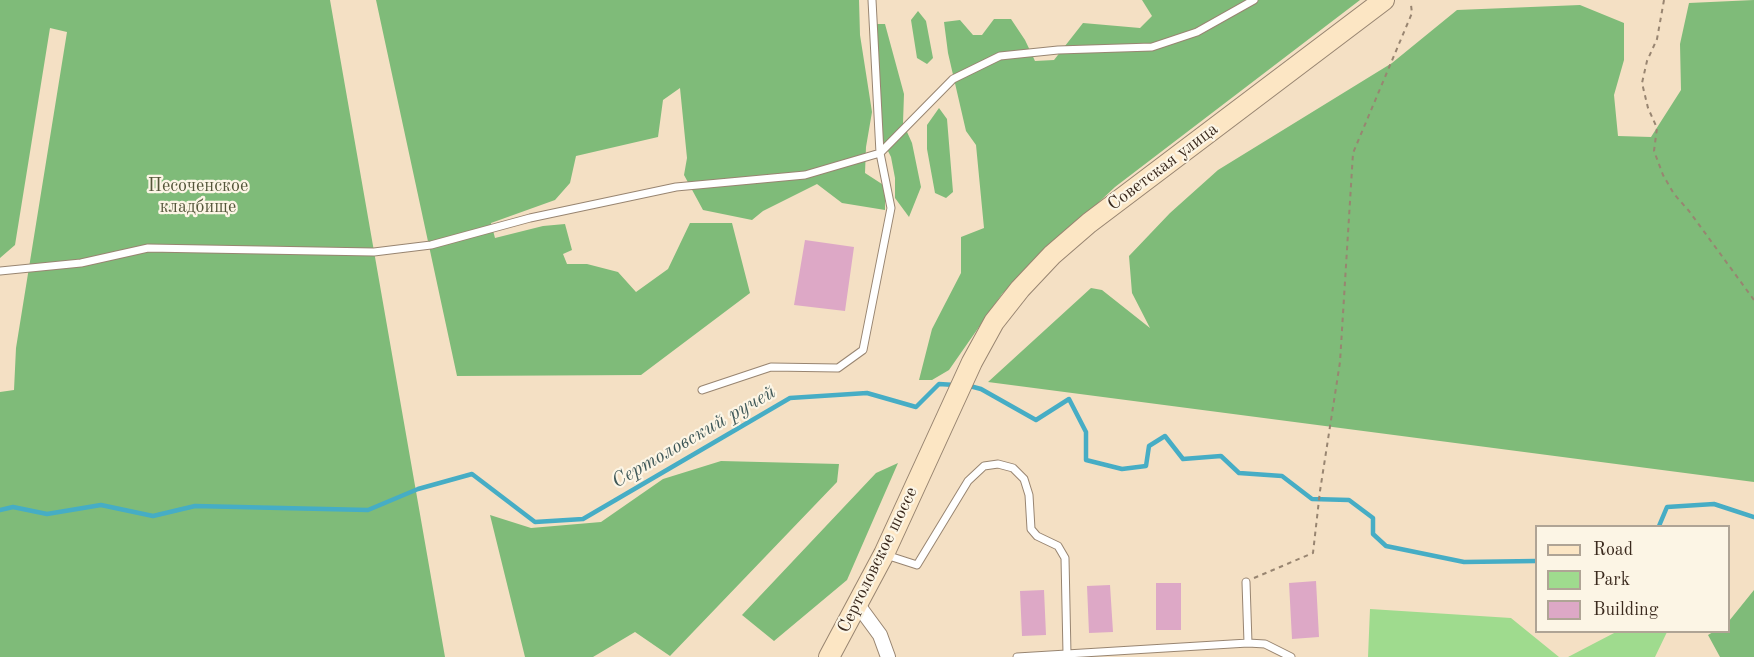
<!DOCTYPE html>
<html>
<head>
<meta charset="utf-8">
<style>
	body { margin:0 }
	#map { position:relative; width:1754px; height:657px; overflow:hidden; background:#f4e0c4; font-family:"Old Standard TT",serif }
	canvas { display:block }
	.legend { position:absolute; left:1535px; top:525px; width:195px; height:108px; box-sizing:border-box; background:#fcf5e5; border:2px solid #afa495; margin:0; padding:8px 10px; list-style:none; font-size:18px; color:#3b2a1e }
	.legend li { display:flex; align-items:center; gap:12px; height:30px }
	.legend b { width:30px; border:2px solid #afa495 }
</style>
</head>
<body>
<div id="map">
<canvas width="1754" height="657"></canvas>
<ul class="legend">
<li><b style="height:8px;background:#fce6c4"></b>Road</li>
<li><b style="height:16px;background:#9fdb8e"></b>Park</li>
<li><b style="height:16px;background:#dda8c6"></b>Building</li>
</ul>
</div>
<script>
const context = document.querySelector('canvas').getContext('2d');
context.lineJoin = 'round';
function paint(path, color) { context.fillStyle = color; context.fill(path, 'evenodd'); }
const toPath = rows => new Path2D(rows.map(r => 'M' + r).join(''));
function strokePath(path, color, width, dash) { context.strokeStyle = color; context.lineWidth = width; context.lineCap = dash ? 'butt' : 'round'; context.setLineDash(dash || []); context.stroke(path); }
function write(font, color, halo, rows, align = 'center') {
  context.font = font + ' "Old Standard TT",serif'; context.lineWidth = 4.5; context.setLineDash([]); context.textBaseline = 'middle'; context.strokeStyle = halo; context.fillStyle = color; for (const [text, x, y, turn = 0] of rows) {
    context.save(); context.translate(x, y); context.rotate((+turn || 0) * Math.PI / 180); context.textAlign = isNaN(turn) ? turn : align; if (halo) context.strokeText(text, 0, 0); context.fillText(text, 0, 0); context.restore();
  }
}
const green = toPath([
	[1370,609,1511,618,1559,657,1368,657],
	[1616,632,1667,632,1655,657,1568,657]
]);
const forest = toPath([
	[0,0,330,0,445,657,0,657,0,392,14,390,16,348,67,32,50,28,15,245,0,258],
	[376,0,859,0,860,35,872,112,866,147,865,173,885,186,885,210,842,203,817,184,763,211,752,220,703,210,684,175,687,158,680,88,663,100,658,137,576,156,570,183,555,200,491,223,495,238,543,226,565,224,572,250,563,254,567,264,587,264,618,272,636,292,668,269,690,223,732,223,750,293,641,375,457,376],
	[1142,0,1360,0,1115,187,1002,294,949,370,932,380,919,380,932,329,961,273,961,237,984,228,976,145,966,131,948,53,944,22,960,20,973,35,982,35,994,19,1011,19,1025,40,1035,61,1054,60,1083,23,1140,28,1152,16],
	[1754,0,1754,482,988,382,1091,288,1102,290,1150,328,1132,293,1129,256,1170,213,1218,170,1392,63,1457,10,1580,5,1624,23,1624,60,1614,95,1618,136,1651,137,1681,90,1680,44,1689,3],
	[918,11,926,21,933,58,927,64,917,58,911,20],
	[876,24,885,24,904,94,903,123,912,143,921,187,909,217,895,198,895,178,891,157,879,133],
	[939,108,947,119,953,192,946,198,935,193,927,149,927,125],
	[721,461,839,464,837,482,670,656,635,632,593,657,525,657,490,515,531,528,601,522,663,479],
	[898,463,847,580,774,641,742,615,876,473],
	[1754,590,1754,657,1720,657,1708,635,1713,632,1728,632,1729,621]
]);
const stream = toPath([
	[966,385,981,389,1036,420,1069,399,1086,432,1086,460,1122,469,1146,466,1149,446,1165,436,1183,459,1221,456,1239,473,1282,476,1312,499,1349,500,1373,518,1373,534,1386,546,1464,562,1536,561],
	[0,510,13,507,47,514,101,505,153,516,195,506,368,510,418,489,472,474,535,522,583,519,790,398,867,393,916,407,939,384,955,385],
	[1659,526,1667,507,1714,504,1754,517]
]);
const building = toPath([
	[805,240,854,247,845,311,794,305],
	[1316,581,1319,637,1292,639,1289,583],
	[1156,583,1181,583,1181,630,1156,630],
	[1110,585,1113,632,1089,633,1087,586],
	[1044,590,1046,635,1022,636,1020,591]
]);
const path = toPath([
	[1664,0,1657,39,1647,61,1642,83,1648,108,1657,128,1654,151,1663,175,1674,194,1689,211,1754,300],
	[1254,578,1313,553,1320,491,1340,362,1353,153,1412,13,1411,5]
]);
const service = toPath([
	[0,271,81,263,148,248,374,252,431,245,530,218,676,187,805,175,880,153,953,79,1000,56,1058,50,1152,47,1197,32,1254,0],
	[702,390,771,367,838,368,863,350,891,208,880,153,872,0],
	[886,555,917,565,968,481,984,466,998,464,1013,468,1024,479,1029,495,1031,529,1037,536,1058,546,1065,558,1067,654],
	[1246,582,1248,643],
	[1017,657,1248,643,1265,644,1291,657]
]);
const minor = toPath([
	[858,605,880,635,888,657]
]);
const secondary = toPath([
	[829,657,884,554,972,362,994,322,1020,289,1052,255,1089,223,1384,0]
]);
const streetNames = [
	["Советская улица",1163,167,-37],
	["Сертоловское шоссе",878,560,-64]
];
const parkNames = [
	["Песоченское",198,186],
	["кладбище",198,207]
];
const waterNames = [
	["Сертоловский ручей",694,437,-30]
];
paint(green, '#9fdb8e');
paint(forest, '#7fbb79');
strokePath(stream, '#46adc5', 4.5);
paint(building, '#dda8c6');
strokePath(service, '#988571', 9);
strokePath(minor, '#988571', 16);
strokePath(secondary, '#988571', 22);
strokePath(path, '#988571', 2, [4.5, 4.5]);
strokePath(service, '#fff', 7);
strokePath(minor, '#fff', 14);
strokePath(secondary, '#fce6c4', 20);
write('18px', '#3b2a1e', '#fcf5e5', streetNames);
write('18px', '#54563a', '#fcf5e5', parkNames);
write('italic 20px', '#3f5858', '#fcf5e5', waterNames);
</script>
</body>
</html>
